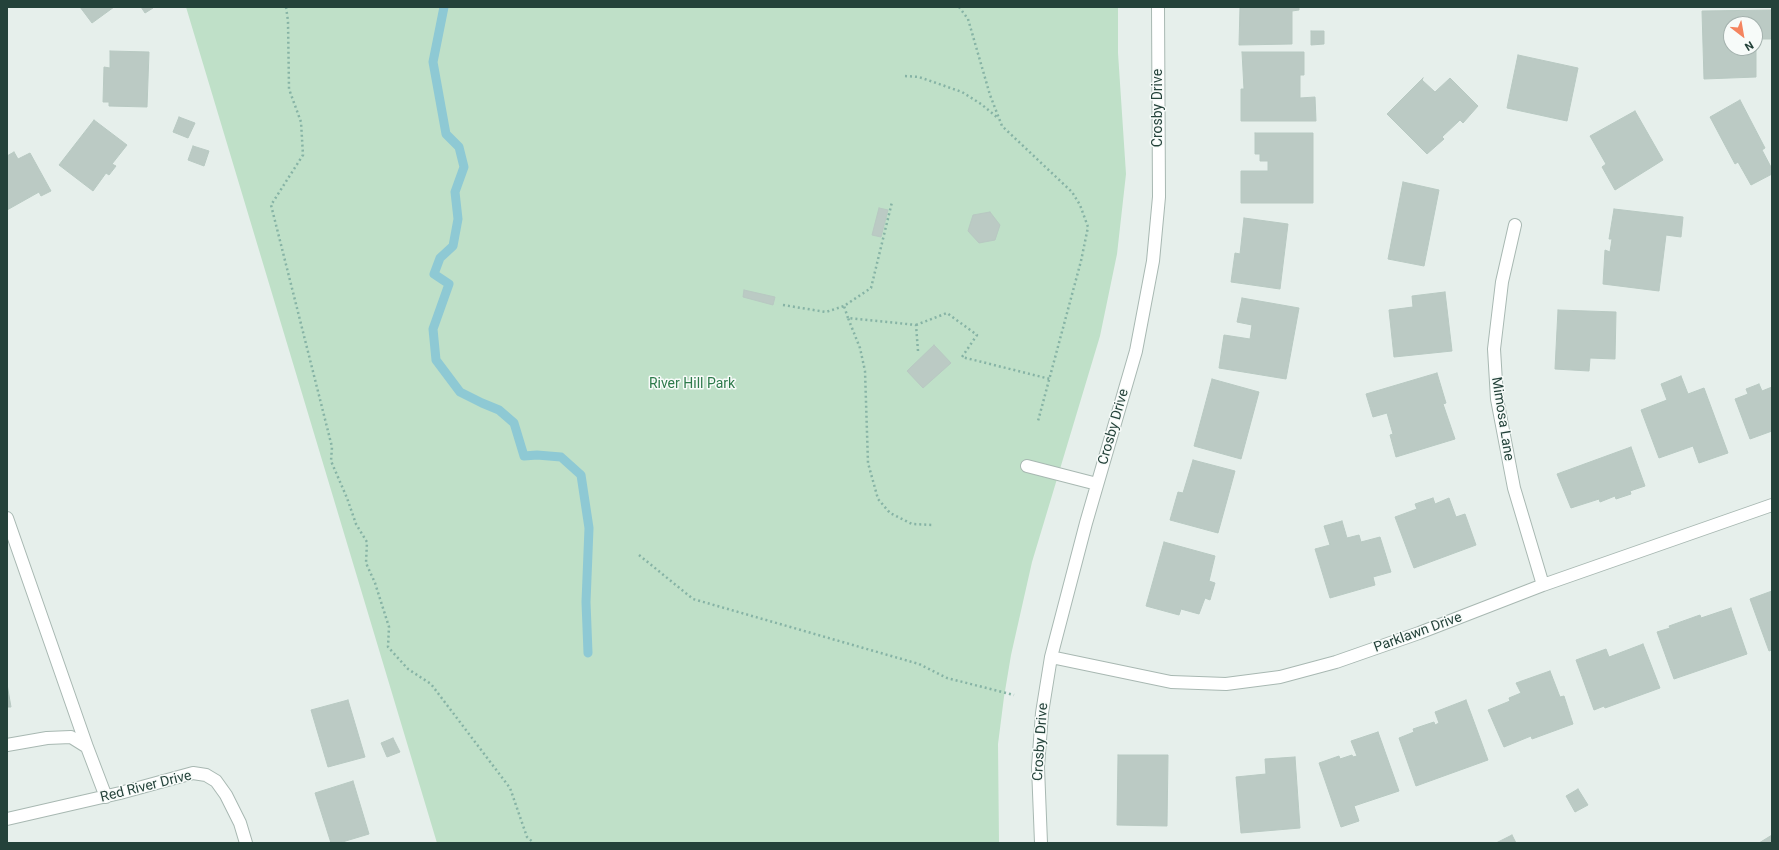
<!DOCTYPE html>
<html>
<head>
<meta charset="utf-8">
<style>
	body { margin:0 }
	#map { position:relative; width:1779px; height:850px; overflow:hidden; background:#e6efeb; font-family:Roboto,sans-serif }
	canvas { display:block }
	.frame { position:absolute; inset:0; border:8px solid #24423a; pointer-events:none }
	.north { position:absolute; left:1723px; top:16px; width:40px; height:40px; box-sizing:border-box; background:#f7fbf9; border:1px solid #a3b1ad; border-radius:50%; rotate:149deg; font-size:11px; font-weight:700; line-height:16px; text-align:center; color:#24423a }
	.north::after { content:''; display:block; margin:auto; width:14px; height:18px; background:#f4845f; clip-path:polygon(50% 0,100% 100%,50% 72%,0 100%) }
</style>
</head>
<body>
<div id="map">
<canvas width="1779" height="850"></canvas>
<div class="frame"></div>
<div class="north">N</div>
</div>
<script>
const context = document.querySelector('canvas').getContext('2d');
context.lineJoin = 'round';
function paint(path, color) { context.fillStyle = color; context.fill(path, 'evenodd'); }
const toPath = rows => new Path2D(rows.map(r => 'M' + r).join(''));
function strokePath(path, color, width, dash) { context.strokeStyle = color; context.lineWidth = width; context.lineCap = dash ? 'butt' : 'round'; context.setLineDash(dash || []); context.stroke(path); }
function write(font, color, halo, rows, align = 'center') {
  context.font = font + ' Roboto,sans-serif'; context.lineWidth = 3; context.setLineDash([]); context.textBaseline = 'middle'; context.strokeStyle = halo; context.fillStyle = color; for (const [text, x, y, turn = 0] of rows) {
    context.save(); context.translate(x, y); context.rotate((+turn || 0) * Math.PI / 180); context.textAlign = isNaN(turn) ? turn : align; if (halo) context.strokeText(text, 0, 0); context.fillText(text, 0, 0); context.restore();
  }
}
const green = toPath([
	[186,7,1118,7,1118,53,1126,174,1117,254,1100,336,1032,562,1011,655,1004,697,998,744,999,843,437,843]
]);
const stream = toPath([
	[444,7,433,62,446,134,459,147,464,167,455,192,458,219,453,246,440,258,434,274,449,284,433,329,436,360,460,392,482,403,499,410,514,423,524,456,537,455,561,457,581,475,589,528,586,602,588,653]
]);
const building = toPath([
	[80,7,114,7,92,23,80,7],
	[141,7,153,7,153,8,145,13,141,7],
	[1240,7,1299,7,1299,10,1292,11,1292,44,1239,45,1240,7],
	[1772,10,1772,39,1756,39,1756,77,1704,79,1702,11,1772,10],
	[1731,24,1755,24,1755,48,1731,48,1731,24],
	[1311,31,1324,31,1324,44,1311,45,1311,31],
	[110,51,149,52,147,107,109,106,109,102,103,102,104,67,110,68,110,51],
	[1242,52,1304,52,1304,75,1300,75,1300,98,1315,97,1316,121,1241,121,1241,89,1244,89,1242,52],
	[1518,55,1578,68,1567,121,1507,108,1518,55],
	[1423,78,1422,80,1435,92,1450,78,1478,106,1463,123,1460,120,1442,137,1444,139,1427,154,1387,114,1423,78],
	[1740,100,1765,148,1762,150,1772,169,1772,174,1751,185,1738,162,1735,164,1710,117,1740,100],
	[1635,111,1663,160,1615,190,1602,167,1606,164,1590,136,1635,111],
	[179,117,195,123,188,138,173,132,179,117],
	[94,120,127,145,112,164,116,166,109,175,106,173,93,191,59,165,94,120],
	[1255,133,1313,133,1313,203,1241,203,1241,171,1268,171,1268,161,1260,161,1260,154,1255,154,1255,133],
	[193,146,209,151,204,166,188,160,193,146],
	[14,152,18,159,30,153,51,191,41,196,39,192,7,210,7,156,14,152],
	[1403,182,1439,190,1424,266,1388,259,1403,182],
	[879,208,888,210,881,237,872,235,879,208],
	[1614,209,1683,217,1681,237,1666,235,1659,291,1603,284,1605,250,1610,252,1612,239,1609,239,1614,209],
	[990,212,1000,225,995,240,979,243,968,231,973,215,990,212],
	[1244,218,1288,224,1280,289,1231,282,1235,253,1240,254,1244,218],
	[744,290,775,297,773,305,743,297,744,290],
	[1445,292,1452,351,1394,357,1389,310,1413,307,1412,296,1445,292],
	[1242,298,1299,308,1286,379,1219,368,1224,335,1250,339,1252,325,1237,322,1242,298],
	[1558,310,1616,312,1615,359,1590,358,1589,371,1555,369,1558,310],
	[934,345,951,363,923,388,907,371,934,345],
	[1437,373,1446,403,1443,404,1455,439,1396,457,1390,435,1393,434,1387,413,1373,417,1366,394,1437,373],
	[1681,376,1688,394,1704,388,1728,453,1699,463,1693,446,1659,458,1641,410,1667,400,1661,384,1681,376],
	[1212,379,1259,392,1241,459,1194,446,1212,379],
	[1759,384,1762,391,1772,387,1772,431,1750,439,1735,399,1748,394,1746,389,1759,384],
	[1631,447,1645,486,1630,491,1631,494,1616,499,1615,496,1600,502,1599,499,1571,508,1557,474,1631,447],
	[1193,460,1235,471,1218,533,1170,520,1178,492,1183,493,1193,460],
	[1433,498,1435,504,1449,498,1456,517,1465,514,1476,545,1414,568,1395,517,1417,509,1415,504,1433,498],
	[1342,521,1347,538,1359,535,1361,542,1380,537,1391,572,1373,577,1375,585,1330,598,1315,549,1330,545,1324,526,1342,521],
	[1164,542,1215,556,1209,581,1215,583,1210,600,1205,598,1199,614,1181,609,1179,615,1146,606,1164,542],
	[1772,591,1772,650,1769,651,1750,599,1772,591],
	[1731,608,1747,654,1674,679,1657,632,1670,628,1669,626,1700,615,1701,618,1731,608],
	[1643,644,1660,688,1605,708,1604,706,1594,710,1576,660,1606,649,1609,657,1643,644],
	[1550,671,1560,697,1564,696,1573,724,1532,739,1531,736,1504,747,1488,710,1510,701,1509,698,1521,693,1516,683,1550,671],
	[7,684,11,707,7,707,7,684],
	[348,700,365,757,328,767,311,710,348,700],
	[1466,700,1488,760,1416,786,1399,738,1414,732,1413,729,1434,722,1435,725,1439,723,1435,712,1466,700],
	[1378,732,1399,791,1354,806,1359,821,1341,827,1319,763,1339,756,1340,759,1352,755,1353,757,1357,756,1351,741,1378,732],
	[393,738,400,752,387,757,381,743,393,738],
	[1118,755,1168,755,1167,826,1117,825,1118,755],
	[1295,757,1300,828,1241,833,1236,777,1266,774,1265,759,1295,757],
	[353,781,369,834,339,843,331,843,315,793,353,781],
	[1578,789,1588,805,1575,812,1566,796,1578,789],
	[1512,835,1516,843,1496,843,1512,835],
	[1772,835,1772,843,1759,843,1772,835]
]);
const path = toPath([
	[286,7,288,21,289,89,301,122,303,155,271,205,332,447,331,461,347,498,356,524,367,542,366,563,375,583,389,627,388,647,408,669,431,684,510,788,527,837,534,843],
	[959,7,968,19,990,95,1002,126,1072,192,1080,205,1088,227,1081,261,1038,421],
	[905,76,919,77,962,92,981,104,998,118],
	[783,305,826,312,844,306],
	[848,318,844,306,871,288,892,202],
	[916,325,947,313,977,335,962,357,1050,379],
	[918,351,916,325,848,318,860,348,865,371,868,463,878,499,890,513,912,524,932,525],
	[639,555,693,599,919,664,947,678,1014,695]
]);
const minor = toPath([
	[1515,225,1502,282,1494,349,1497,399,1514,488,1543,585],
	[1027,466,1097,484],
	[7,518,87,747],
	[1051,657,1171,682,1226,684,1280,677,1336,662,1419,633,1543,585,1772,505],
	[7,745,47,738,71,737,87,747,106,797],
	[7,819,120,793,193,773,206,775,216,781,226,795,240,823,246,843],
	[1041,843,1038,767,1042,713,1051,657,1086,523,1136,351,1153,261,1159,197,1158,7]
]);
const streetNames = [
	["Crosby Drive",1158,108,-90],
	["Mimosa Lane",1502,419,81],
	["Crosby Drive",1114,427,-74],
	["Parklawn Drive",1418,633,-20],
	["Crosby Drive",1041,742,-86],
	["Red River Drive",146,787,-14]
];
const parkNames = [
	["River Hill Park",692,384]
];
paint(green, '#bfe0c8');
strokePath(stream, '#8ec9d4', 9);
paint(building, '#bbcac4');
strokePath(building, '#b8c9c2', 1);
strokePath(minor, '#a8b8b2', 14);
strokePath(path, '#86b3a5', 2.5, [2, 3]);
strokePath(minor, '#fff', 12);
write('14px', '#24423a', '#f7fbf9', streetNames);
write('14px', '#2d7a4b', '#f7fbf9', parkNames);
</script>
</body>
</html>
